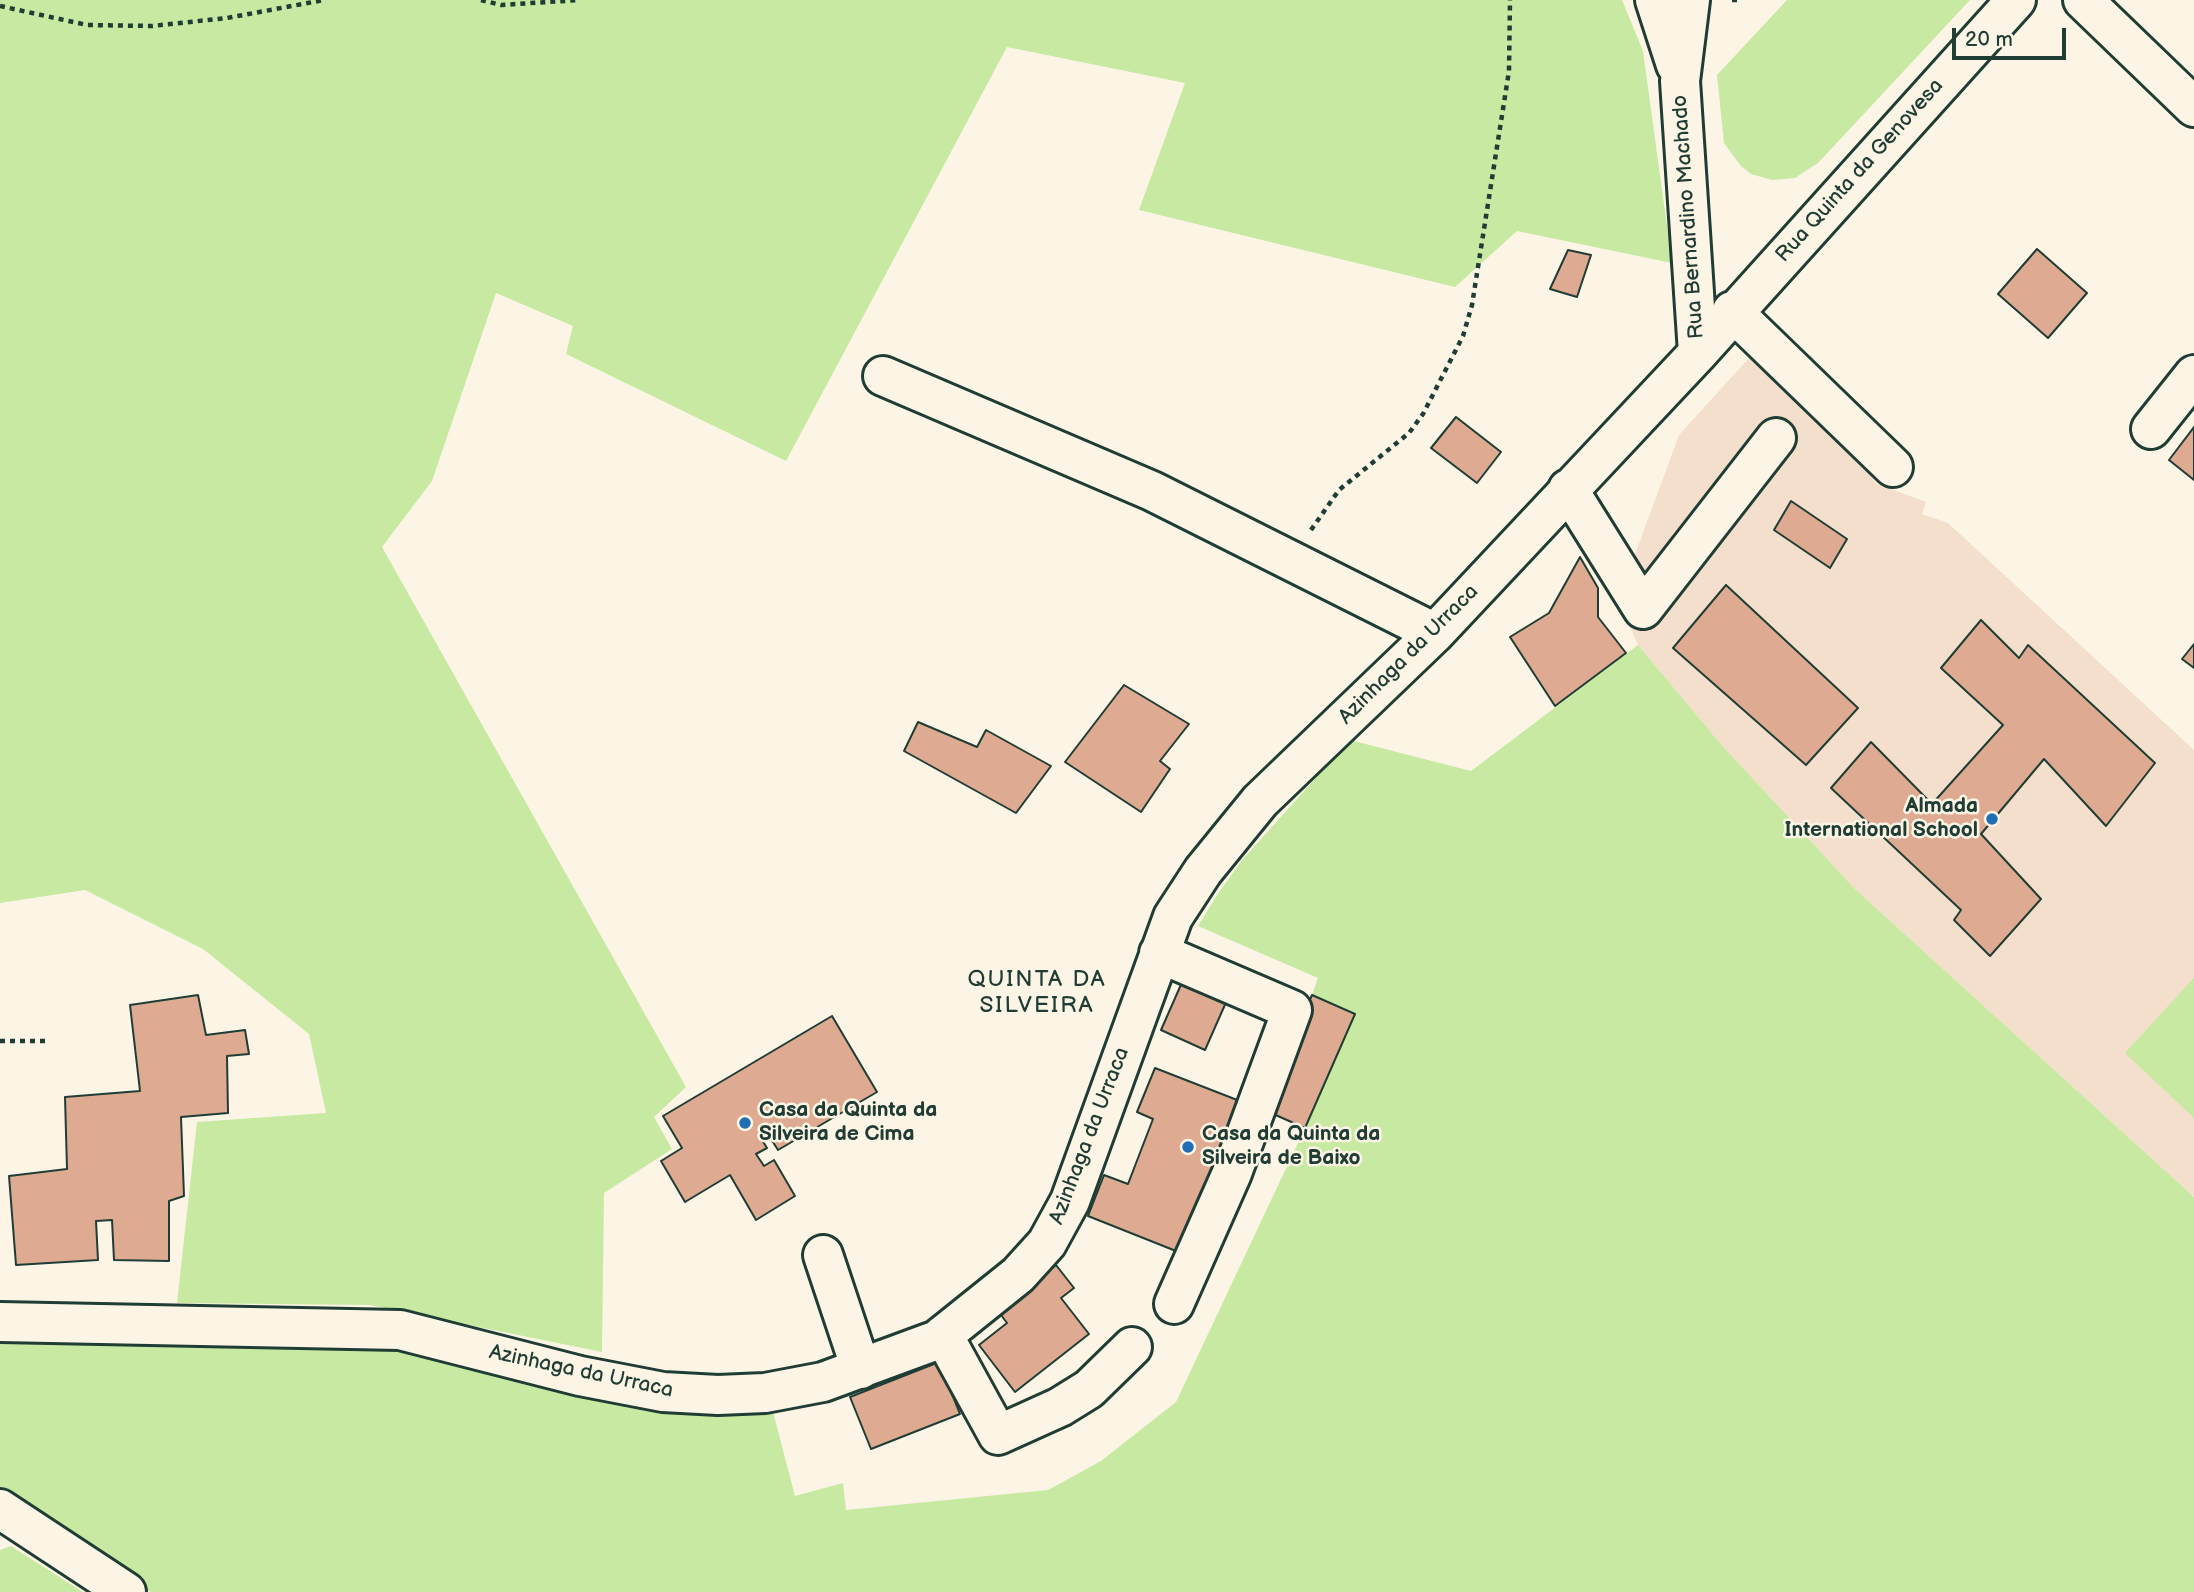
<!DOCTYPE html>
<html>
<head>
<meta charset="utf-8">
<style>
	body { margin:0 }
	#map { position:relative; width:2194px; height:1592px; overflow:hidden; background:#fcf5e5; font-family:"Balsamiq Sans",sans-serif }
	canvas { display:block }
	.scale { position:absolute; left:1952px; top:28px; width:114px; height:32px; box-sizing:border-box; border:4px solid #1f3d34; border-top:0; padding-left:9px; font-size:21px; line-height:24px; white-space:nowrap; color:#1f3d34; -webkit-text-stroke:5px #fcf5e5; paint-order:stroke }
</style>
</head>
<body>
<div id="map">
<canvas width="2194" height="1592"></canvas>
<div class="scale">20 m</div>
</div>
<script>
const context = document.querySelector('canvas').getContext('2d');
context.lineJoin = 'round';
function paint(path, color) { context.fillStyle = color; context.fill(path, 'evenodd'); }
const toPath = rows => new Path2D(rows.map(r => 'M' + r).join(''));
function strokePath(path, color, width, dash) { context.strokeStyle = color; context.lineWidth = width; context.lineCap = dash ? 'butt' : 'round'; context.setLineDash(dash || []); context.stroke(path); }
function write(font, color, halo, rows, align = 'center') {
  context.font = font + ' "Balsamiq Sans",sans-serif'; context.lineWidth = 5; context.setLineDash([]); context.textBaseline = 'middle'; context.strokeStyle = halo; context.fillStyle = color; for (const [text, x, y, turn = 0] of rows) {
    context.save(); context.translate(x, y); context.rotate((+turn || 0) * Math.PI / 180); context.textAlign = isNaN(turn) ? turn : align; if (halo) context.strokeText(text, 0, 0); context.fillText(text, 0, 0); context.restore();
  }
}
const built = toPath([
	[1749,358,1864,462,1875,483,1926,502,1922,514,1948,523,2194,750,2194,1197,1855,889,1719,742,1638,645,1621,608,1630,568,1679,435]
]);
const green = toPath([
	[0,0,1622,0,1643,51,1672,263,1517,231,1455,287,1139,210,1185,83,1007,47,786,461,566,354,573,326,496,293,432,481,382,547,686,1087,654,1117,672,1149,604,1193,602,1352,370,1305,177,1303,197,1122,326,1113,309,1034,203,949,85,890,0,903],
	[1787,0,1970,0,1818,163,1795,178,1772,180,1751,174,1741,166,1724,143,1717,75],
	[1638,645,1719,742,1855,889,2194,1197,2194,1592,151,1592,0,1495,0,1332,351,1343,402,1350,659,1408,704,1414,772,1408,795,1496,843,1483,846,1510,1048,1490,1101,1461,1176,1402,1305,1128,1354,1014,1312,995,1318,978,1198,926,1217,895,1243,859,1350,740,1471,771],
	[2194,978,2194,1118,2125,1053],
	[11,1546,83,1592,0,1592,0,1550]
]);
const building = toPath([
	[2037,249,2087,293,2048,338,1998,294,2037,249],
	[1568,250,1591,255,1577,297,1550,289,1568,250],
	[1456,417,1501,452,1477,483,1431,448,1456,417],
	[2194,427,2194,480,2169,460,2194,427],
	[1791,501,1847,539,1830,568,1774,530,1791,501],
	[1580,557,1598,588,1598,617,1626,653,1555,706,1510,637,1549,613,1580,557],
	[1726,585,1858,708,1806,765,1673,648,1726,585],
	[1981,620,2019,658,2028,645,2155,763,2106,826,2044,759,1981,834,2041,899,1990,956,1954,920,1961,910,1831,788,1871,742,1932,804,2003,725,1941,668,1981,620],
	[2194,644,2194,668,2182,659,2194,644],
	[1124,685,1189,724,1160,761,1170,769,1141,812,1065,762,1124,685],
	[918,722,977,747,986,730,1051,766,1016,813,904,751,918,722],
	[1187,971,1231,991,1205,1050,1161,1030,1187,971],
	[198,995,206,1035,245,1030,249,1054,227,1056,228,1113,181,1117,184,1196,169,1201,169,1261,114,1260,112,1220,96,1221,98,1260,16,1265,9,1176,67,1169,65,1097,140,1091,130,1005,198,995],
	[1312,995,1355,1014,1305,1128,1262,1109,1312,995],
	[832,1016,877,1092,778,1150,766,1131,759,1135,767,1148,756,1154,764,1166,774,1160,795,1196,756,1220,730,1175,685,1202,661,1161,682,1148,663,1116,832,1016],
	[1155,1068,1250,1105,1191,1257,1088,1216,1104,1175,1128,1184,1153,1119,1137,1112,1155,1068],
	[1056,1265,1074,1288,1061,1298,1089,1334,1015,1392,979,1345,1007,1323,998,1311,1056,1265],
	[939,1362,960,1414,871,1449,850,1397,939,1362]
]);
const path = toPath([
	[481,0,501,5,579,0],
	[1732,0,1739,0],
	[0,6,87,25,152,26,227,18,324,0],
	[1311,530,1339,490,1409,433,1423,414,1463,336,1472,305,1509,71,1510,0],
	[0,1041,46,1041]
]);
const minor = toPath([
	[1655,0,1676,65],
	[1690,0,1680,81,1698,353],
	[2083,0,2194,107],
	[1732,311,1893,467],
	[883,376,1152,491,1435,633],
	[2151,429,2194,375],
	[1568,489,1643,609,1776,438],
	[1159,953,1292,1010,1232,1173,1174,1304],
	[823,1255,861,1369],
	[0,1322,400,1330,580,1376,663,1392,718,1395,765,1393,823,1382,937,1340,1018,1275,1047,1243,1070,1201,1173,917,1203,871,1260,801,1435,633,1698,353,2016,0],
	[943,1335,998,1435,1060,1407,1089,1389,1132,1347],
	[0,1509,126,1592]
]);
const markers = [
	[1992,819,7,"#1f6fb2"],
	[745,1123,7,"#1f6fb2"],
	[1188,1147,7,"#1f6fb2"]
];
const streetNames = [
	["Rua Quinta da Genovesa",1860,171,-48],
	["Rua Bernardino Machado",1689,217,-94],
	["Azinhaga da Urraca",1409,655,-45],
	["Azinhaga da Urraca",1090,1136,-69],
	["Azinhaga da Urraca",581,1372,12]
];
const poiNames = [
	["Almada",1978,807,"right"],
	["International School",1978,831,"right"],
	["Casa da Quinta da",759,1111],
	["Silveira de Cima",759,1135],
	["Casa da Quinta da",1202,1135],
	["Silveira de Baixo",1202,1159]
];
const neighbourhoodNames = [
	["QUINTA DA",1037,980],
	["SILVEIRA",1037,1006]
];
paint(built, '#f3dfcc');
paint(green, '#c7e9a2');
paint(building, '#deab92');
strokePath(building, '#1f3d34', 2);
strokePath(minor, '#1f3d34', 44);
strokePath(path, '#1f3d34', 4.5, [5, 5]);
strokePath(minor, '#fcf5e5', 38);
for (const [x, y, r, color] of markers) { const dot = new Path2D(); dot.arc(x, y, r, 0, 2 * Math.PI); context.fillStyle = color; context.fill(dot); strokePath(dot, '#fcf5e5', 2.5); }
write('21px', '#1f3d34', '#fcf5e5', streetNames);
write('bold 21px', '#1f3d34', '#fcf5e5', poiNames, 'left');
context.letterSpacing = '2px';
write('23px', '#1f3d34', '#fcf5e5', neighbourhoodNames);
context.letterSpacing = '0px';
</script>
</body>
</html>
